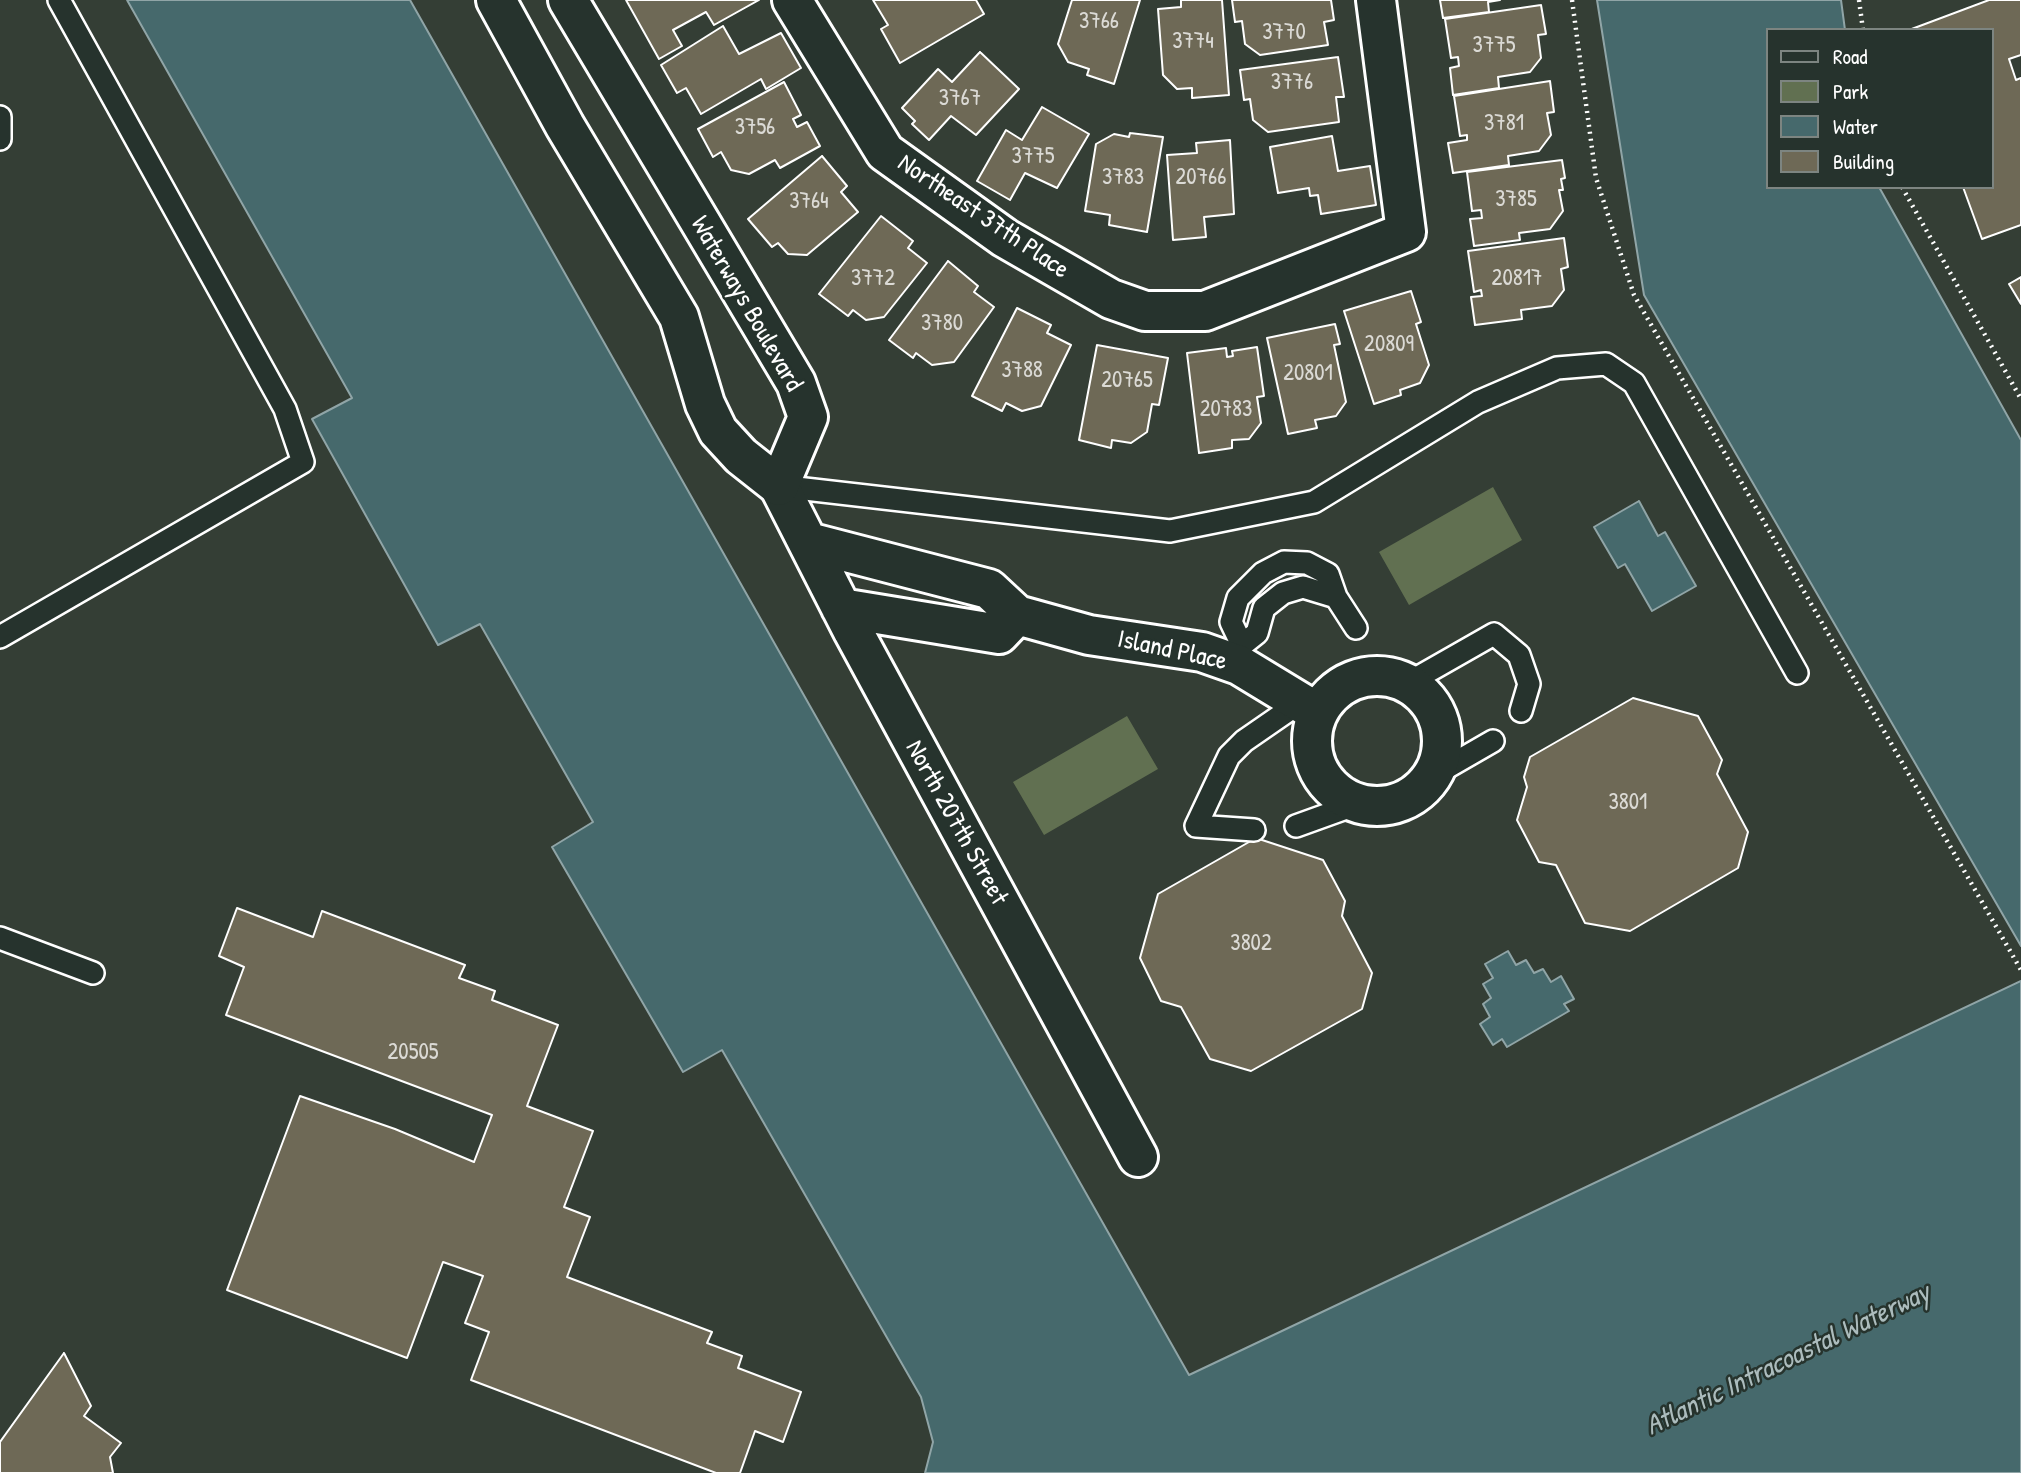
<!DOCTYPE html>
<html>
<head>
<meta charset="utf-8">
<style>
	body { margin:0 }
	#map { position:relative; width:2021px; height:1473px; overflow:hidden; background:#343e35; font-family:"Patrick Hand",sans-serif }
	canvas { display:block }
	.legend { position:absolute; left:1766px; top:28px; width:228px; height:161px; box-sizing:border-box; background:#26332d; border:2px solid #7d8581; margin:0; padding:9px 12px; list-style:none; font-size:21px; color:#fff }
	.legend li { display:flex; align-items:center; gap:14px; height:35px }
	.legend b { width:35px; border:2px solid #7d8581 }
</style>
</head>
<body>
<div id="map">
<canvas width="2021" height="1473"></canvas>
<ul class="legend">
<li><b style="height:9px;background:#26332d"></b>Road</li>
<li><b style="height:19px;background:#617051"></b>Park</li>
<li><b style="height:19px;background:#46696c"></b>Water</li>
<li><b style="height:19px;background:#6e6956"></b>Building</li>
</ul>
</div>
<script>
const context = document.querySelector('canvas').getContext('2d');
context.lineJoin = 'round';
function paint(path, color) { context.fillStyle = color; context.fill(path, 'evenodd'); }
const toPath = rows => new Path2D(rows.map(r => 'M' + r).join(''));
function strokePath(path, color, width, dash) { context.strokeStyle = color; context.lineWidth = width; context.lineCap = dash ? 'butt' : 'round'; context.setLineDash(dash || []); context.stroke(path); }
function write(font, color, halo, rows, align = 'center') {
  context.font = font + ' "Patrick Hand",sans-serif'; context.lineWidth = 5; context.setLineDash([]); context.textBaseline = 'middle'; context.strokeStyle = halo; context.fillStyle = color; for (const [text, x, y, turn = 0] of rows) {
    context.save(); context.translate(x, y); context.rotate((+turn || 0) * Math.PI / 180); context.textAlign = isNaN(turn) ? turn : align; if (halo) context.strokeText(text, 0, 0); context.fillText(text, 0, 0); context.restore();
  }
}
const green = toPath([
	[1493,487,1522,540,1409,605,1379,552],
	[1127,716,1158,769,1044,835,1013,782]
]);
const water = toPath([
	[127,0,410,0,1189,1375,2021,981,2021,1473,925,1473,933,1442,921,1397,722,1050,683,1072,552,847,593,822,480,624,438,645,312,419,352,398,127,0],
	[1597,0,1841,0,1845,30,1767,30,1767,187,1879,187,2021,440,2021,946,1644,295,1597,0],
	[1639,501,1658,536,1665,532,1696,586,1652,611,1625,564,1618,568,1594,527,1639,501],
	[1508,951,1516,965,1526,960,1534,973,1543,969,1551,982,1561,976,1574,999,1564,1004,1569,1011,1507,1047,1502,1039,1493,1045,1480,1024,1490,1017,1483,1004,1491,998,1483,984,1493,978,1485,964,1508,951]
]);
const building = toPath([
	[626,0,759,0,714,25,706,12,673,30,682,46,659,59,626,0],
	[873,0,976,0,984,14,900,63,881,29,888,25,873,0],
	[1072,0,1140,0,1114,84,1087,75,1089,69,1068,62,1058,44,1072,0],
	[1181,0,1222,0,1229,95,1192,98,1192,88,1177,89,1163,75,1158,9,1181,7,1181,0],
	[1232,0,1331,0,1334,20,1324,22,1328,45,1260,55,1245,44,1242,21,1235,22,1232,0],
	[1440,0,1500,0,1488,2,1489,12,1443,18,1440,0],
	[1989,0,2021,0,2021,55,2009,59,2016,80,2021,78,2021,225,1982,239,1963,187,1991,187,1991,30,1909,30,1989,0],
	[1541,5,1546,34,1538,35,1541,58,1530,72,1498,77,1499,88,1453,95,1450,68,1459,66,1458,57,1451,58,1445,19,1541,5],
	[723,26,739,54,781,33,801,68,766,89,761,79,701,114,686,88,677,93,661,65,723,26],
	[980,52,1019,89,976,135,951,116,929,140,912,124,915,121,902,108,938,69,952,82,980,52],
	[1338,57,1344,97,1336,97,1339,122,1268,132,1253,120,1250,99,1244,100,1240,70,1338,57],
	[1550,81,1554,112,1547,113,1551,135,1539,151,1508,156,1509,165,1453,173,1448,143,1467,140,1467,135,1460,136,1454,96,1550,81],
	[784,82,801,115,793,119,797,127,807,122,820,146,780,168,775,160,749,174,731,170,721,152,713,157,698,129,784,82],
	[1042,107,1089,134,1057,188,1025,173,1010,200,977,181,1006,130,1022,140,1042,107],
	[1130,133,1163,137,1147,232,1109,225,1110,215,1085,211,1096,144,1114,134,1129,137,1130,133],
	[1332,136,1338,171,1370,166,1376,205,1321,214,1318,195,1310,196,1309,188,1278,193,1270,147,1332,136],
	[1230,140,1234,214,1204,217,1206,237,1173,240,1167,155,1197,153,1196,143,1230,140],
	[822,156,847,186,841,192,858,212,807,255,788,254,778,243,772,247,748,219,822,156],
	[1562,160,1565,178,1561,179,1563,190,1559,190,1563,211,1550,229,1519,233,1520,240,1474,246,1470,219,1482,218,1481,210,1472,211,1467,172,1562,160],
	[881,216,913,241,908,248,927,263,884,317,866,320,853,310,848,316,819,294,881,216],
	[1564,238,1568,267,1561,269,1564,290,1552,306,1521,310,1522,319,1475,325,1471,297,1482,296,1481,290,1474,292,1468,251,1564,238],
	[948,261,978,286,974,292,994,307,954,362,932,365,916,353,913,358,889,340,948,261],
	[2021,277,2021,304,2009,284,2021,277],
	[1411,291,1421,322,1416,324,1429,365,1420,383,1400,390,1401,395,1374,404,1344,311,1411,291],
	[1017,308,1051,325,1047,333,1071,345,1041,406,1022,411,1006,403,1002,411,972,396,1017,308],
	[1335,324,1340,344,1334,345,1346,402,1336,416,1315,420,1317,428,1288,434,1267,338,1335,324],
	[1097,345,1168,358,1159,405,1152,404,1147,432,1131,443,1112,440,1111,448,1079,440,1097,345],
	[1257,347,1264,396,1257,397,1261,423,1249,439,1232,440,1232,448,1199,453,1187,353,1226,348,1227,357,1233,356,1232,351,1257,347],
	[1633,698,1698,716,1722,760,1717,774,1748,832,1738,868,1630,931,1585,923,1556,865,1539,862,1517,820,1527,787,1524,777,1530,757,1633,698],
	[1256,838,1323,860,1345,901,1342,916,1372,973,1362,1009,1251,1071,1210,1059,1181,1007,1161,1001,1140,958,1158,894,1256,838],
	[237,908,313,937,322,911,465,965,459,978,495,991,492,1000,558,1025,527,1106,593,1131,564,1207,590,1217,567,1277,712,1332,707,1343,742,1356,738,1368,801,1392,783,1442,755,1431,740,1473,716,1473,471,1380,489,1332,465,1323,483,1276,443,1262,407,1358,227,1290,300,1096,395,1129,474,1162,492,1115,226,1015,244,967,219,956,237,908],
	[64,1353,91,1406,84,1416,121,1443,110,1457,113,1473,0,1473,0,1442,64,1353]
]);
const path = toPath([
	[1572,0,1596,178,1634,295,2021,970],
	[1859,0,1863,30],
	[1902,187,2021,399]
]);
const service = toPath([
	[0,117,0,139],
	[779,486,1170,531,1314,502,1478,402,1557,368,1606,364,1634,383,1797,673],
	[0,637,303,462,285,409,59,0],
	[1242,645,1257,633,1264,608,1283,593,1303,587,1336,597],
	[1239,665,1242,645,1231,622,1238,598,1263,573,1284,562,1307,563,1328,574,1336,597,1356,628],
	[1408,683,1494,634,1519,655,1529,684,1521,711],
	[1434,775,1493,741],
	[1296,826,1357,804],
	[1254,830,1196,826,1229,756,1244,741,1299,703],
	[0,938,93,973]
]);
const minor = toPath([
	[792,0,885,152,1005,238,1111,299,1145,311,1205,311,1406,232,1376,0],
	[779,486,853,631,1138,1157],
	[808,542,989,589,1017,615,1089,635,1202,652,1239,665,1318,713],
	[841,608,999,634,1017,615],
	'1312 741a65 65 0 1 1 130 0a65 65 0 1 1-130 0Z'
]);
const tertiary = toPath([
	[496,0,565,126,679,317,705,404,718,431,741,456,779,486,808,417,796,383,568,0]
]);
const numberNames = [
	["3766",1099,22],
	["3770",1284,33],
	["3774",1193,42],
	["3775",1494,46],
	["3776",1292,83],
	["3767",960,99],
	["3781",1504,124],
	["3756",755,128],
	["3775",1033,157],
	["3783",1123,178],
	["20766",1201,178],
	["3785",1516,200],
	["3764",809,202],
	["3772",873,279],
	["20817",1517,279],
	["3780",942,324],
	["20809",1389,345],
	["3788",1022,371],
	["20801",1308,374],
	["20765",1127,381],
	["20783",1226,410],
	["3801",1628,803],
	["3802",1251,944],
	["20505",413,1053]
];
const streetNames = [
	["Northeast 37th Place",983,217,34],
	["Waterways Boulevard",746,304,60],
	["Island Place",1172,651,12],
	["North 207th Street",956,823,61]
];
const waterNames = [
	["Atlantic Intracoastal Waterway",1788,1360,-26]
];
paint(green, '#617051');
paint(water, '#46696c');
strokePath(water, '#90a5a7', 2);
paint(building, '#6e6956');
strokePath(building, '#fff', 2);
strokePath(service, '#fff', 26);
strokePath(minor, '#fff', 44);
strokePath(tertiary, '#fff', 44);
strokePath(path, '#fff', 4.5, [2, 5]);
strokePath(service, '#26332d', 21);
strokePath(minor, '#26332d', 38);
strokePath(tertiary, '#26332d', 38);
write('23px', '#dbdad5', null, numberNames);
write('26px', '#fff', '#26332d', streetNames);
write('italic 28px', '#acbcbd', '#26332d', waterNames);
</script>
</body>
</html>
